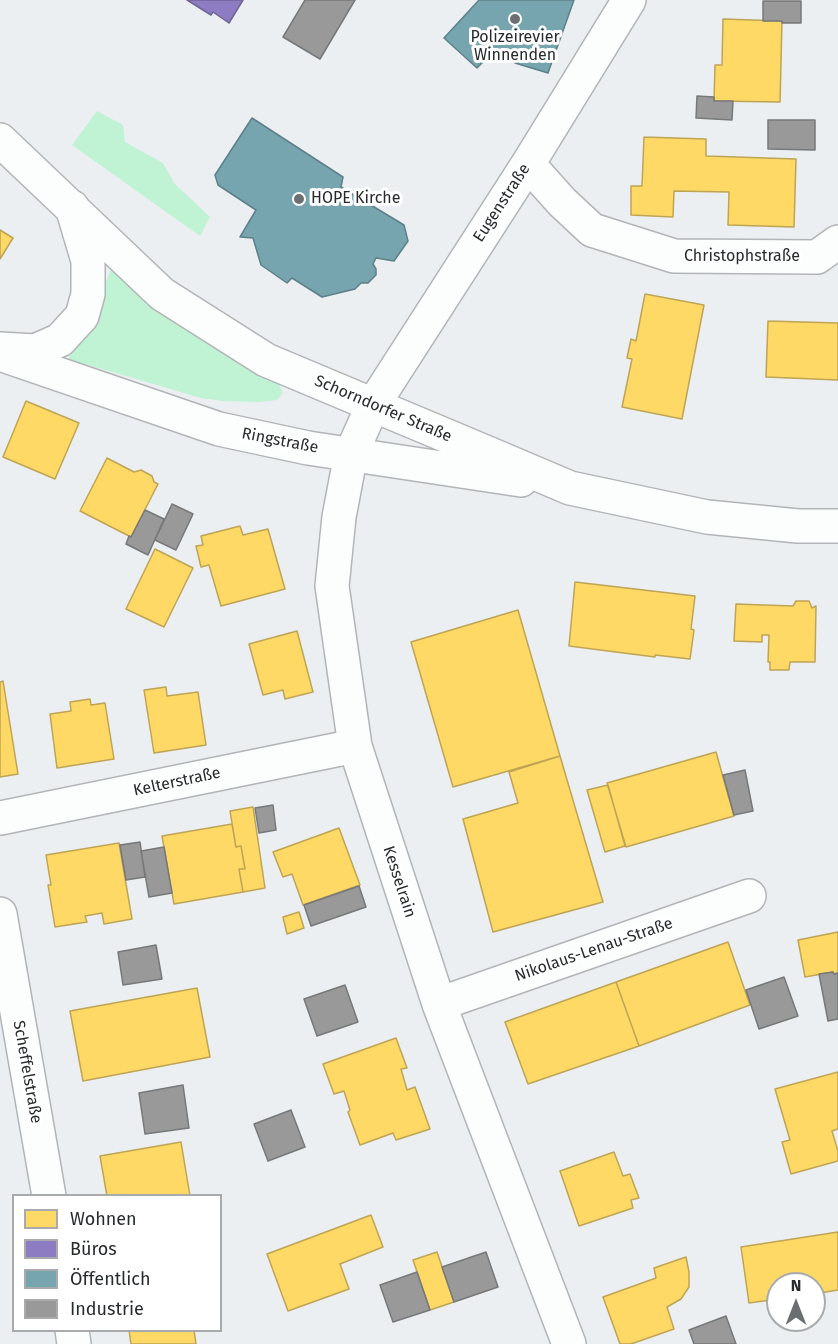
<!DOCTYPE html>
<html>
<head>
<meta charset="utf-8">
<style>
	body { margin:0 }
	#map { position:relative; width:838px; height:1344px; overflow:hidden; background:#eceff1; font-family:"Fira Sans",sans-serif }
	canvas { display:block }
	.legend { position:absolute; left:12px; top:1194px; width:210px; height:138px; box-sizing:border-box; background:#fff; border:2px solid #a9aaab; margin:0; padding:8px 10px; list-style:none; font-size:18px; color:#272a2c }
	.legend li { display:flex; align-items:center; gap:12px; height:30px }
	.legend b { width:30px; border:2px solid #a9aaab }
	.north { position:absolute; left:766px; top:1272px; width:60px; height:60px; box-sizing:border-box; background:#fff; border:2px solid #a9aaab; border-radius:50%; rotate:0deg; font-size:16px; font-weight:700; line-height:24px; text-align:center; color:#272a2c }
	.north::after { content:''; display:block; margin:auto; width:21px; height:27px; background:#6c6f71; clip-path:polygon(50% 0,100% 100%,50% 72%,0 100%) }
</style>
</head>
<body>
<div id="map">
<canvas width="838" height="1344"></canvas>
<ul class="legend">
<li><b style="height:16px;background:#ffd966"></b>Wohnen</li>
<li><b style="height:16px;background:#8e7cc3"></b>Büros</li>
<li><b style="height:16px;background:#76a5af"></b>Öffentlich</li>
<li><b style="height:16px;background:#999"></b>Industrie</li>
</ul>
<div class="north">N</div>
</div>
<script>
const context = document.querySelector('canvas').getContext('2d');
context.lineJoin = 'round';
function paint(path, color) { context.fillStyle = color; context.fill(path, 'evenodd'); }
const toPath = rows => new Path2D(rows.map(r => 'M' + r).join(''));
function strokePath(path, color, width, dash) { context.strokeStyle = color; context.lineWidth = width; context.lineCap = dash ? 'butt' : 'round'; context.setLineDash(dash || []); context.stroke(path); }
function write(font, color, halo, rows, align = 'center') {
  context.font = font + ' "Fira Sans",sans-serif'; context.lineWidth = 6; context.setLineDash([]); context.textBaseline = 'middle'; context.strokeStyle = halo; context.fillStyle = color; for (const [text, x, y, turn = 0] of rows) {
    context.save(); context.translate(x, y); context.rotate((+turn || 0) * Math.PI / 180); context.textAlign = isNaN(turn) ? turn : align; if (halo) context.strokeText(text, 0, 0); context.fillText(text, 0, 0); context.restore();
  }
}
const green = toPath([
	[97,111,123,125,125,142,163,163,174,183,210,217,200,236,72,145],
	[112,266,279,384,283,393,277,400,259,402,223,401,201,398,68,359,90,325]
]);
const homes = toPath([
	[723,19,782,21,780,102,714,101,715,65,722,65,723,19],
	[644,137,706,139,706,156,796,159,794,227,728,225,729,192,674,191,673,217,631,215,631,186,642,186,644,137],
	[0,230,13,238,0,259,0,230],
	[645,294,704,305,682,419,622,407,632,359,627,358,631,339,636,341,645,294],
	[768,321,838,323,838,380,766,377,768,321],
	[26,401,79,423,55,479,3,457,26,401],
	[107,458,134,472,141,470,152,476,154,482,158,484,131,537,80,511,107,458],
	[240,526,243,535,268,529,285,589,221,606,209,565,201,567,196,546,203,545,201,536,240,526],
	[155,549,193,568,164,627,126,609,155,549],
	[575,582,695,596,691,629,694,630,690,659,655,655,655,657,569,646,575,582],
	[796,601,809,601,812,608,816,606,815,662,790,662,789,670,770,670,770,662,768,662,769,635,762,635,762,642,734,641,736,604,793,606,796,601],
	[518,610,560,756,453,787,411,642,518,610],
	[297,631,313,692,285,699,283,690,263,695,249,644,297,631],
	[3,681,18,774,0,777,0,682,3,681],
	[166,687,167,696,198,692,206,745,154,753,144,690,166,687],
	[90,699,91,705,105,703,114,759,57,768,50,714,71,711,70,702,90,699],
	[716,752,734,816,626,847,607,783,716,752],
	[560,756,603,902,493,932,463,819,518,803,509,772,560,756],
	[608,785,625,846,605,852,587,790,608,785],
	[253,807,265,888,243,892,239,869,245,869,241,846,236,847,230,811,253,807],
	[232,824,236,847,241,846,245,869,239,869,243,892,174,904,162,836,232,824],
	[339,828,360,885,303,905,292,874,283,877,273,852,339,828],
	[119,843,132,919,104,924,102,913,85,916,87,922,55,927,48,885,51,885,46,855,119,843],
	[299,912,304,928,287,934,283,917,299,912],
	[838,932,838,973,834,974,833,972,805,977,798,940,838,932],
	[728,942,750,1005,639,1046,616,982,728,942],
	[616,982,639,1046,528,1084,505,1022,616,982],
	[197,988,210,1057,83,1081,70,1011,197,988],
	[396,1038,407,1068,401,1069,407,1090,415,1087,430,1129,396,1140,393,1133,360,1145,348,1112,350,1110,344,1091,334,1094,323,1064,396,1038],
	[838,1072,838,1129,832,1131,838,1151,838,1161,791,1174,782,1142,790,1140,775,1089,838,1072],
	[181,1142,190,1196,107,1196,100,1156,181,1142],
	[614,1152,623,1176,630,1174,639,1198,631,1200,633,1208,579,1226,560,1171,614,1152],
	[371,1215,383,1247,340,1264,349,1289,288,1311,267,1254,371,1215],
	[838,1232,838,1290,814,1294,814,1284,778,1284,778,1299,749,1303,741,1247,838,1232],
	[437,1252,454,1302,430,1310,413,1260,437,1252],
	[686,1257,689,1272,689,1287,681,1299,667,1307,674,1329,631,1344,620,1344,603,1297,656,1278,654,1268,686,1257],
	[129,1330,194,1330,196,1344,131,1344,129,1330]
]);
const offices = toPath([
	[187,0,243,0,229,23,213,12,211,15,187,0]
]);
const public = toPath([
	[479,0,574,0,548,73,515,63,516,56,496,49,477,68,444,38,479,0],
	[252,118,343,177,341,187,404,225,408,241,394,261,376,258,373,264,376,269,376,275,368,283,361,283,355,289,322,297,292,278,287,283,261,265,253,238,240,237,256,210,218,185,215,175,252,118]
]);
const industry = toPath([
	[305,0,355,0,320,59,283,37,305,0],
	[763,1,801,1,801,23,782,23,782,21,763,21,763,1],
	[697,96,714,97,714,101,733,101,732,120,696,118,697,96],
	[768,120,815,120,815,150,768,149,768,120],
	[172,504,193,514,176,550,155,540,172,504],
	[145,510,164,519,148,555,126,544,129,536,131,537,145,510],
	[745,770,753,811,734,815,723,775,745,770],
	[273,805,276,830,259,833,255,808,273,805],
	[140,842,145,877,126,880,120,845,140,842],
	[164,847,172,893,149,897,141,851,164,847],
	[359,886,366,907,311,926,304,905,359,886],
	[156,945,162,979,123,985,118,952,156,945],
	[833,972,834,974,838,973,838,1019,828,1021,819,974,833,972],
	[784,977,798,1016,759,1029,746,990,784,977],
	[345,985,358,1022,317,1036,304,999,345,985],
	[183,1085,189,1128,145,1134,139,1093,183,1085],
	[291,1110,305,1147,268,1161,254,1124,291,1110],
	[486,1252,498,1287,454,1302,442,1267,486,1252],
	[417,1272,430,1310,393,1322,380,1285,417,1272],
	[726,1316,736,1344,694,1344,689,1330,726,1316]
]);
const minor = toPath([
	[528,164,562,202,592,230,674,256,817,257,838,242],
	[0,349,35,351,60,340,82,316,88,294,88,261,72,207],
	[0,818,355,746],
	[0,914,49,1196],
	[439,1004,749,896],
	[72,1330,74,1344],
	[569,1344,439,1004,355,746,332,586,339,517,351,454,373,405,528,164,629,0]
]);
const tertiary = toPath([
	[0,140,162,294,266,360,490,454,570,488,707,517,798,526,838,526],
	[0,354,219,429,308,448,521,480]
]);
const markers = [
	[515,19,6,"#6c6f71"],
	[299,199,6,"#6c6f71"]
];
const poiNames = [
	["Polizeirevier",515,38],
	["Winnenden",515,56],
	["HOPE Kirche",311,199,"left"]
];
const streetNames = [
	["Eugenstraße",502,203,-57],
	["Christophstraße",742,257],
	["Schorndorfer Straße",383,409,23],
	["Ringstraße",280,441,11],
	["Kelterstraße",177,782,-12],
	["Kesselrain",399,882,72],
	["Nikolaus-Lenau-Straße",594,950,-19],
	["Scheffelstraße",27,1072,80]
];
paint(green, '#c0f2d4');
paint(homes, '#ffd966');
strokePath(homes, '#bea455', 1.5);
paint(offices, '#8e7cc3');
strokePath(offices, '#6f6396', 1.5);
paint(public, '#76a5af');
strokePath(public, '#5e8088', 1.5);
paint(industry, '#999');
strokePath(industry, '#777878', 1.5);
strokePath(minor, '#b2b5b7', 36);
strokePath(tertiary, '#b2b5b7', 36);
strokePath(minor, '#fcfdfd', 33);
strokePath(tertiary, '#fcfdfd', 33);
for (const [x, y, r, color] of markers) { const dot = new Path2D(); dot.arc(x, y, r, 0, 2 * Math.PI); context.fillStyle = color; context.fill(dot); strokePath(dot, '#fff', 2); }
write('16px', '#272a2c', '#fff', poiNames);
write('16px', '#272a2c', '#fff', streetNames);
</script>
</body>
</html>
